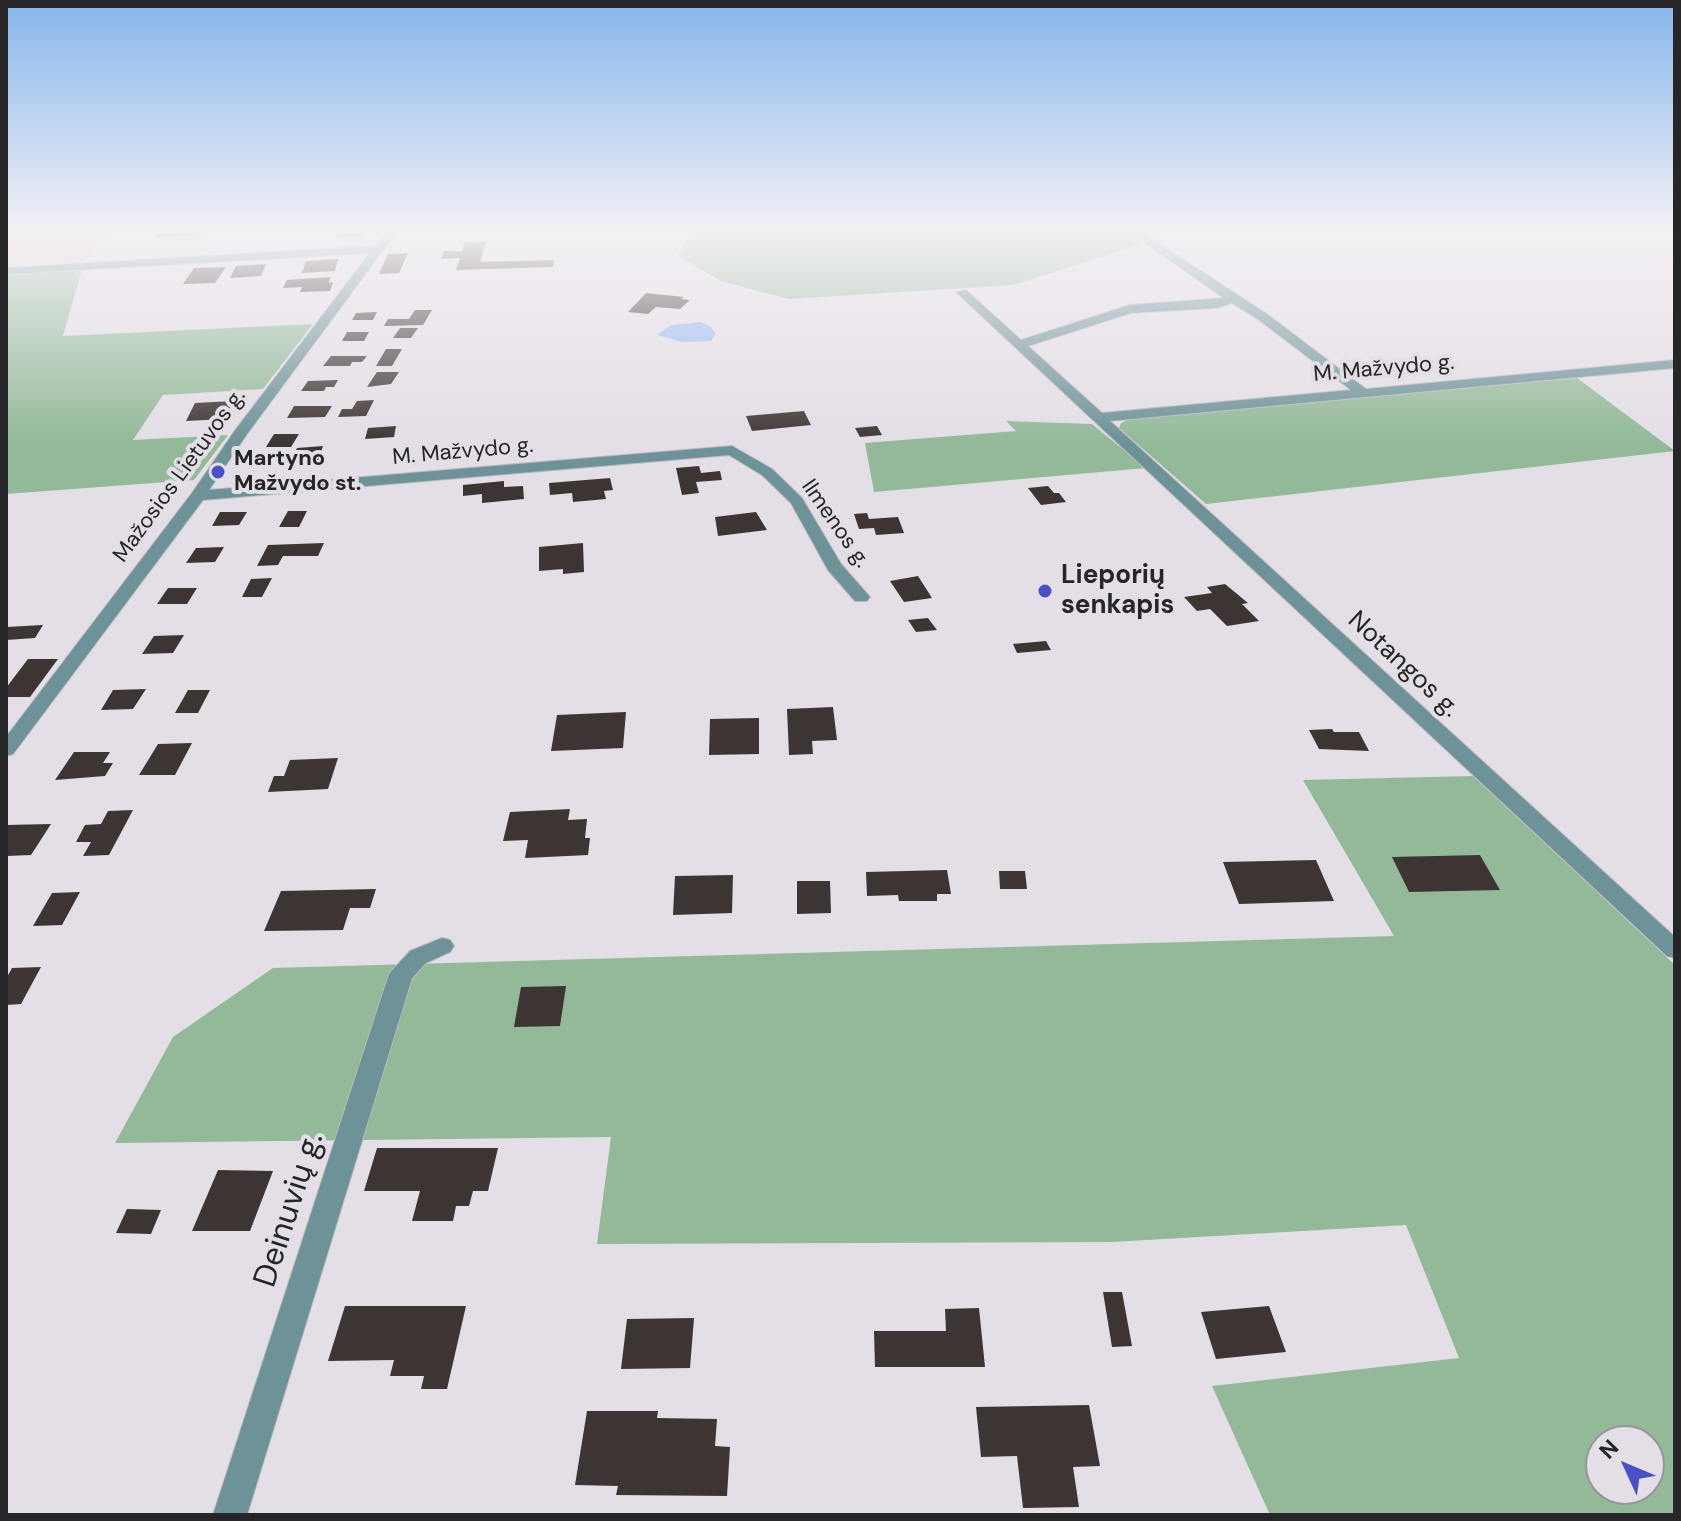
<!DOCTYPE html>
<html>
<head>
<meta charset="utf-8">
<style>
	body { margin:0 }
	#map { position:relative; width:1681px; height:1521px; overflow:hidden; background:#e4dee6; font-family:"DM Sans",sans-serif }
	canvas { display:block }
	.frame { position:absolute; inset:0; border:8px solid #262527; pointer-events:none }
	.north { position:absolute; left:1585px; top:1425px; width:80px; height:80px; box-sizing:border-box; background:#e4dee6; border:2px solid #98949a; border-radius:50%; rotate:314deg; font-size:22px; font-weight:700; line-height:32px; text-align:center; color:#262527 }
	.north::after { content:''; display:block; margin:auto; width:28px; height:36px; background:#4a4fc5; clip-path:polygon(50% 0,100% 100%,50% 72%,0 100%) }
</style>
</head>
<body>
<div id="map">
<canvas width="1681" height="1521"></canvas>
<div class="frame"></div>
<div class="north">N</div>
</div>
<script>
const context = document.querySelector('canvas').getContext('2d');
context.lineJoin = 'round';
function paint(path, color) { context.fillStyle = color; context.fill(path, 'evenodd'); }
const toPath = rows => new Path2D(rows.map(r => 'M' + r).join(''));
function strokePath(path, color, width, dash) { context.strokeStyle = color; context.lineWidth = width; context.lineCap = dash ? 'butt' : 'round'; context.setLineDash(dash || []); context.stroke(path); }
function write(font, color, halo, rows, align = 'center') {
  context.font = font + ' "DM Sans",sans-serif'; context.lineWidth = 8; context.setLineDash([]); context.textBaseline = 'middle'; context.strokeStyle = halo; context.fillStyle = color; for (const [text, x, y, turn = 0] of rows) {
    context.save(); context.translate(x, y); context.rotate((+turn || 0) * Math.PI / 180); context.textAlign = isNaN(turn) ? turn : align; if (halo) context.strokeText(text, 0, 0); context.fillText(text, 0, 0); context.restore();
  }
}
const industrial = toPath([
	[6,230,110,230,84,262,6,266]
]);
const green = toPath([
	[701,230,1130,230,1142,244,1013,285,788,299,721,281,678,256,686,240],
	[82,269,63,336,313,324,263,389,163,395,133,440,228,435,194,480,6,494,6,273],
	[1577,378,1675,451,1206,504,1119,428,1121,423,1131,418],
	[1006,421,1092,424,1146,468,874,492,865,443,1016,431],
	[1473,776,1675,965,1675,1515,1270,1515,1212,1386,1459,1358,1406,1225,1112,1242,597,1244,611,1137,115,1143,173,1037,273,968,1394,936,1303,780],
	[1601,1441,1649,1441,1649,1489,1601,1489]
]);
const water = toPath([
	[701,322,711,327,716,334,711,341,682,342,657,335,671,325]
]);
const building = toPath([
	[161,230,203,230,200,235,156,237],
	[339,230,363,230,361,236,337,237],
	[465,242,486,242,480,262,554,260,553,267,456,270,460,258,441,259,444,251,462,251],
	[408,253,399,273,379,274,388,254],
	[338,259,335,271,302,273,306,261],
	[266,264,261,276,230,278,236,266],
	[226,267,215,283,183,284,194,268],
	[330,277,329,283,333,282,330,291,300,292,302,287,283,288,287,280],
	[646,293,684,297,681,299,690,300,680,309,656,307,648,314,628,312],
	[415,310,432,310,423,325,384,326,388,319,409,319],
	[377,312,373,320,352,320,356,313],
	[400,328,418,328,411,338,393,338],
	[347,332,369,332,364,341,342,341],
	[386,349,402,349,392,366,376,366],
	[331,356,367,356,362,362,352,362,350,366,323,366],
	[377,372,399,372,391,384,367,387],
	[338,380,334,387,326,387,324,391,301,391,308,381],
	[374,400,366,416,338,417,342,409,352,409,357,401],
	[233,401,225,419,186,421,195,403],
	[294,406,332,406,325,417,287,418],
	[804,411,811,425,752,431,746,416],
	[396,426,394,437,365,439,368,428],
	[877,426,882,435,860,437,855,428],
	[274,434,299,434,291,447,266,447],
	[323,446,318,461,291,463,297,448],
	[699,466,701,473,720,471,722,480,696,482,699,493,682,495,676,468],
	[610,478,613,490,604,491,606,499,573,502,572,493,550,495,549,483],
	[504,481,504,487,523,486,524,499,482,503,482,494,463,496,463,485],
	[1048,486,1054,493,1059,493,1066,502,1041,505,1028,488],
	[288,511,307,511,299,527,279,527],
	[220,512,247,512,239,525,212,526],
	[756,512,767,530,718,536,715,517],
	[867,513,869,519,898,517,904,533,876,535,874,528,859,529,854,514],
	[324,543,318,556,283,556,278,565,257,566,268,545],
	[583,543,584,572,563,574,563,569,539,571,539,547],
	[224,547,215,562,186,563,196,548],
	[918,576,932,598,904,602,890,581],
	[272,578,262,597,242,597,251,579],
	[1225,584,1248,603,1242,604,1259,621,1227,626,1210,609,1197,611,1184,597,1212,593,1207,587],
	[168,588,197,588,187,604,157,604],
	[928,618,937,630,916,632,908,620],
	[43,625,35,638,6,640,6,627],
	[184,635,173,653,142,654,154,636],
	[1046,641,1051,650,1017,653,1013,644],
	[28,659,58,659,30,697,6,697,6,688],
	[146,689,133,709,101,710,113,690],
	[188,690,210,690,198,713,175,713],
	[833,707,837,740,812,741,813,754,789,755,787,709],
	[626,712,623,748,551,751,557,715],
	[759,718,759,754,709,755,710,719],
	[1332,729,1334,732,1359,732,1369,751,1319,749,1309,730],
	[192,743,175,775,139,775,158,744],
	[74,752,110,752,103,763,113,763,105,776,55,780],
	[338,758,328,789,268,792,274,776,284,776,290,760],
	[570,809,568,820,587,819,585,838,590,838,588,855,525,858,528,840,503,841,510,812],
	[133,810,109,855,83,856,91,842,76,842,85,825,101,824,108,811],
	[51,824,31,855,6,856,6,825],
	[1480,855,1500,890,1409,892,1392,857],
	[1316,860,1334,901,1239,904,1223,862],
	[947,870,951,894,937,894,937,901,899,901,898,895,867,896,866,872],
	[999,871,1025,871,1027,889,1000,889],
	[733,875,732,913,673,915,675,876],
	[797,881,830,881,831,913,797,914],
	[376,889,370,908,350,908,343,930,264,931,281,891],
	[80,892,62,925,33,926,52,893],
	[41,967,21,1004,6,1005,6,979,12,968],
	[566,986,560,1026,514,1027,521,987],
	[377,1148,498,1148,488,1191,473,1191,469,1206,456,1206,453,1221,412,1221,420,1191,364,1191],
	[218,1170,273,1171,250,1231,192,1231],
	[127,1209,161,1210,151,1234,116,1233],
	[1103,1292,1122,1292,1132,1346,1112,1347],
	[345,1306,466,1306,447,1389,421,1389,424,1376,390,1376,394,1360,328,1361],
	[1269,1306,1286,1352,1216,1359,1201,1312],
	[979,1308,985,1367,875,1367,874,1331,946,1331,945,1309],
	[694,1318,690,1368,621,1369,627,1319],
	[1089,1405,1100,1466,1073,1467,1079,1507,1023,1508,1017,1456,981,1457,976,1407],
	[587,1411,658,1411,657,1418,717,1419,715,1446,730,1447,727,1496,616,1495,618,1486,575,1485]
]);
const minor = toPath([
	[388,230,398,230,247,434,209,490,732,446,772,469,802,498,841,564,870,597,867,601,855,601,828,570,791,503,762,475,729,455,203,500,13,754,6,756,6,737,192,493,236,429,370,253,6,274,6,268,376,246,388,230],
	[1126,230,1138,230,1267,314,1366,389,1675,360,1675,368,1110,421,1675,937,1675,958,1667,956,956,292,966,290,1021,340,1130,305,1224,298,1126,230],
	[1232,303,1259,320,1351,390,1102,413,1028,346,1131,313,1217,308,1232,303],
	[442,938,450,940,454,946,450,952,426,963,412,978,247,1515,213,1515,389,974,410,951,442,938]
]);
const markers = [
	[218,472,8,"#4a4fc5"],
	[1045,591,8,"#4a4fc5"]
];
const farStreetnames = [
	["M. Mažvydo g.",1384,369,-5],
	["M. Mažvydo g.",463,452,-5],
	["Mažosios Lietuvos g.",180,476,-54],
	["Ilmenos g.",835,524,55]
];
const farPoinames = [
	["Martyno",234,459],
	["Mažvydo st.",234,484]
];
const poiNames = [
	["Lieporių",1061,576],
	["senkapis",1061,606]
];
const streetNames = [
	["Notangos g.",1403,665,43]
];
const nearStreetnames = [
	["Deinuvių g.",290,1210,-72]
];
paint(industrial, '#e7d2c4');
paint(green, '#93b999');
paint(water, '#93b8f2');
paint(building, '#3d3533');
strokePath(minor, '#beb9c0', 2);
paint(minor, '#6d9297');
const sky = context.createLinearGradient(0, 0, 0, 443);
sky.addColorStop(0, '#86b6ec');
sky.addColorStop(0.52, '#f3f0f4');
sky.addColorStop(1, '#f3f0f400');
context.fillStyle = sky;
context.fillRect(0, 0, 1681, 443);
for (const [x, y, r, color] of markers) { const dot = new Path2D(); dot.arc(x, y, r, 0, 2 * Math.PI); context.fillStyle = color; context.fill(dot); strokePath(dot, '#e4dee6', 3); }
write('22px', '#262527', '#e4dee6', farStreetnames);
write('bold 22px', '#262527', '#e4dee6', farPoinames, 'left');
write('bold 26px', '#262527', '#e4dee6', poiNames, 'left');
write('26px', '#262527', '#e4dee6', streetNames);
write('32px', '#262527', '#e4dee6', nearStreetnames);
</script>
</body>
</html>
